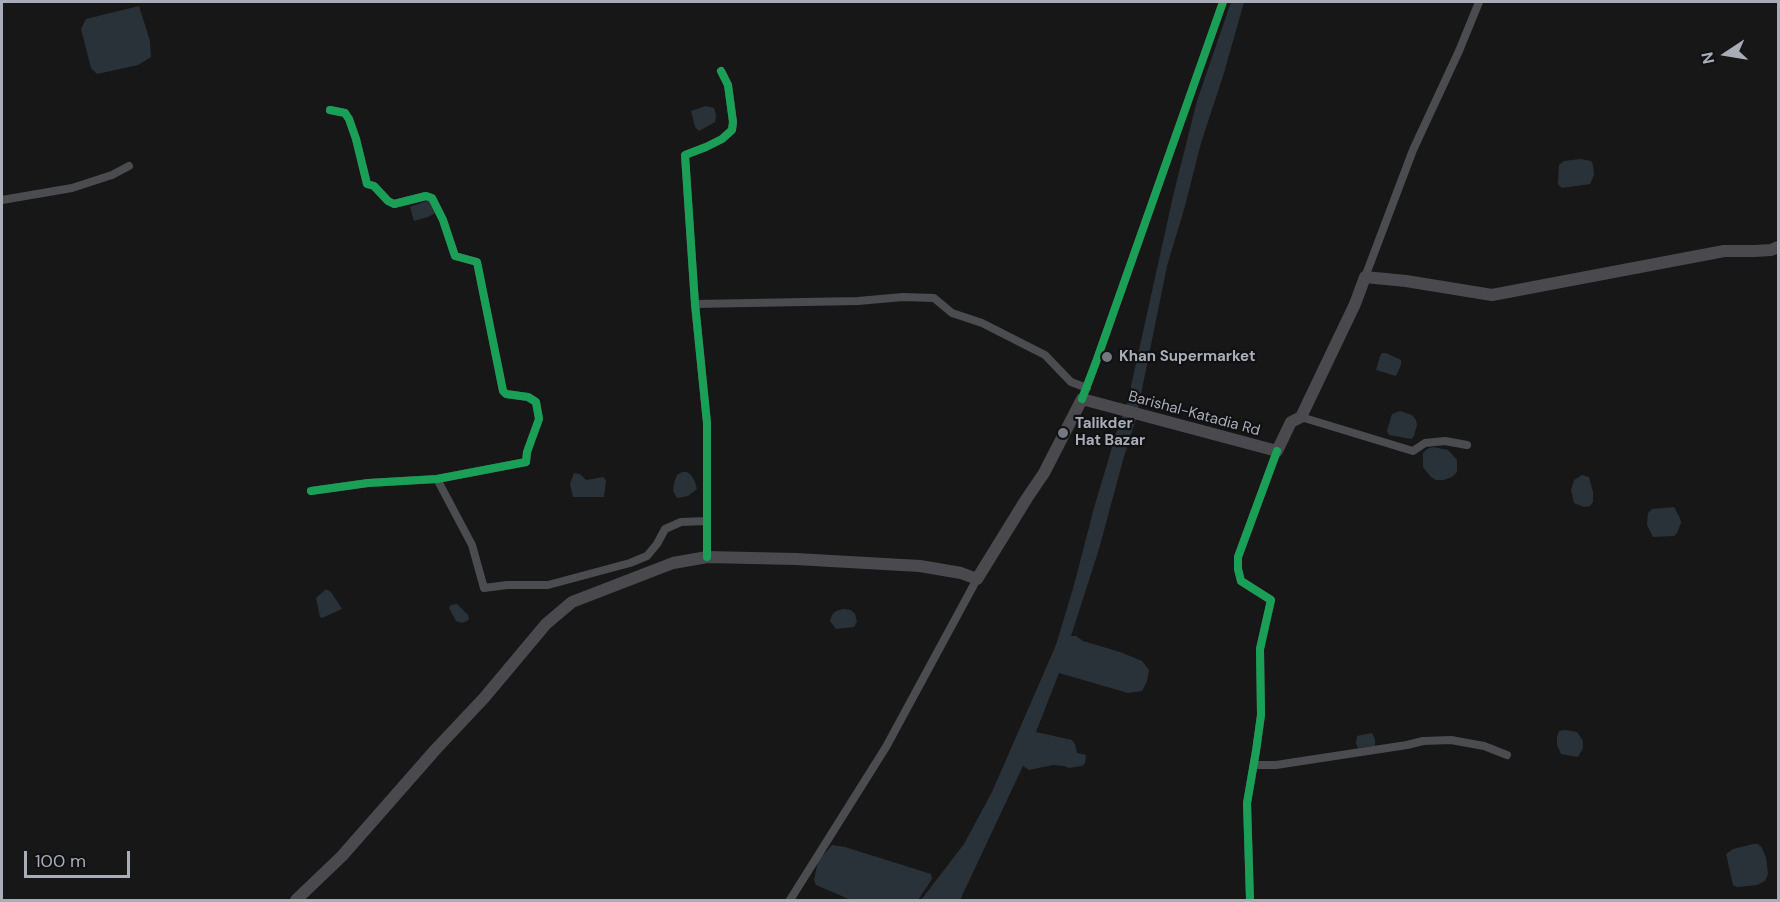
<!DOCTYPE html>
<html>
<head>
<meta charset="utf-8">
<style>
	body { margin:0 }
	#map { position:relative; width:1780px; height:902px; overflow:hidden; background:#171717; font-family:"DM Sans",sans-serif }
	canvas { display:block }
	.frame { position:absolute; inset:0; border:3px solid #a8adb8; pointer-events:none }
	.north { position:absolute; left:1696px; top:24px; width:60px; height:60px; -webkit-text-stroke:4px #111113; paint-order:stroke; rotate:258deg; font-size:16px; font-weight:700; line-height:24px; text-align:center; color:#a8adb8 }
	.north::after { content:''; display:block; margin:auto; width:21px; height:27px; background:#a8adb8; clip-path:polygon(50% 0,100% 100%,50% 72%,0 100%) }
	.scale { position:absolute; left:24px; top:851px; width:106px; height:27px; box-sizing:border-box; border:3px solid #a8adb8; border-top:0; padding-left:8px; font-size:18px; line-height:21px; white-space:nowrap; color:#a8adb8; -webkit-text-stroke:4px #111113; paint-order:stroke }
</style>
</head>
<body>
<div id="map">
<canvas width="1780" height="902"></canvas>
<div class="frame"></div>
<div class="north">N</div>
<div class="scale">100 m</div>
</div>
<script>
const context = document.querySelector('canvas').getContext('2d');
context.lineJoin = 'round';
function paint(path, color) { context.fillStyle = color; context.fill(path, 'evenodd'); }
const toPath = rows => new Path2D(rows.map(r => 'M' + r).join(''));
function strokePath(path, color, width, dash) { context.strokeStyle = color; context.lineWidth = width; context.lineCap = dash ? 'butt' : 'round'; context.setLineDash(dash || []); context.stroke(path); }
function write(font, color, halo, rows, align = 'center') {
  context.font = font + ' "DM Sans",sans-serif'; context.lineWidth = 4.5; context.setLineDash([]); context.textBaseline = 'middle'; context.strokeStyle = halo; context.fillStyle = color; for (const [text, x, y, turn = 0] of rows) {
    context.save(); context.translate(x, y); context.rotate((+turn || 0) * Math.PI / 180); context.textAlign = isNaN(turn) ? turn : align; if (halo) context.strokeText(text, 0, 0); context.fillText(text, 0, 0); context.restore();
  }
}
const water = toPath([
	[1231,2,1244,2,1224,73,1201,143,1185,206,1167,266,1136,419,1123,460,1099,549,1071,636,1076,636,1083,641,1120,652,1142,661,1149,670,1147,681,1142,691,1128,693,1059,673,1036,732,1072,740,1075,744,1077,753,1086,755,1085,763,1082,766,1069,768,1064,766,1053,765,1029,770,1023,766,960,900,921,900,964,844,992,792,1056,645,1074,585,1094,508,1118,427,1127,404,1174,192,1197,101],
	[139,6,150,41,151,57,138,65,97,74,91,68,81,29,86,19],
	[706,106,714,108,716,116,715,122,699,131,695,127,691,111],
	[1580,159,1591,161,1593,165,1594,175,1590,184,1562,188,1558,184,1559,165,1564,161],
	[429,200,435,213,428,217,414,221,410,207],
	[1382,353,1386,353,1401,360,1401,365,1396,376,1376,370,1380,356],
	[1400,411,1412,415,1416,420,1417,425,1414,436,1411,439,1389,435,1387,431,1392,414],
	[1433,447,1448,450,1457,460,1457,472,1452,477,1444,480,1436,480,1431,477,1423,467,1423,453,1427,449],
	[682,472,687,472,691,475,695,482,697,489,688,496,677,498,673,491,674,483,677,475],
	[574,473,580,474,586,480,603,477,606,480,604,497,573,497,570,484],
	[1582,475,1589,477,1593,492,1593,502,1590,506,1584,507,1574,503,1571,490,1574,480],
	[1674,507,1680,518,1681,523,1677,533,1674,536,1653,537,1647,525,1648,513,1652,509],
	[325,590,328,590,331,592,342,609,322,618,320,617,316,598],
	[457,604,468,615,469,619,467,621,462,623,456,621,449,608,451,605],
	[843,609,851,610,855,614,857,622,854,627,836,629,830,621,832,615,836,611],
	[1565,730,1577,732,1583,741,1583,748,1578,757,1561,754,1557,745,1557,737,1559,731],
	[1372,733,1375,739,1375,746,1358,748,1356,743,1357,736],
	[1753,844,1758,844,1762,848,1766,857,1768,874,1765,881,1757,885,1737,887,1733,885,1726,854,1733,849],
	[832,845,845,847,931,874,932,879,918,900,851,900,816,885,814,880,818,861]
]);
const street = toPath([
	[2,200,72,188,112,175,129,166],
	[1365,277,1413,150,1459,51,1479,2],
	[695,304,858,301,903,297,934,298,952,313,982,323,1045,355,1071,382,1087,388],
	[1082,399,1096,362,1223,2],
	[1301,417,1413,451,1425,443,1445,441,1467,445],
	[437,479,472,545,484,588,507,585,548,585,630,563,647,556,657,544,665,529,681,522,706,521],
	[311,491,368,483,437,479,526,462,527,452,539,419,536,402,528,397,506,394,503,391,477,262,455,256,443,220,432,198,426,196,394,204,388,201,374,186,367,184,356,139,349,119,345,113,330,110],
	[707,557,707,423,695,304,685,155,706,147,722,139,732,130,733,122,728,85,721,71],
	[1254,765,1276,765,1407,745,1423,741,1451,740,1484,746,1507,755],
	[790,900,886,747,977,579],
	[1250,900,1247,803,1256,751,1261,715,1260,649,1271,600,1241,581,1238,569,1238,557,1277,451]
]);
const secondary = toPath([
	[296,900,342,856,436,749,484,698,546,624,572,602,673,563,707,557,796,559,920,566,961,573,977,579,1027,498,1044,473,1082,399,1277,451,1291,422,1301,417,1355,304,1365,277,1406,281,1492,295,1724,251,1754,251,1771,250,1778,247]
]);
const cycleway = toPath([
	[1082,399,1096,362,1223,2],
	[311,491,368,483,437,479,526,462,527,452,539,419,536,402,528,397,506,394,503,391,477,262,455,256,443,220,432,198,426,196,394,204,388,201,374,186,367,184,356,139,349,119,345,113,330,110],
	[707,557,707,423,695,304,685,155,706,147,722,139,732,130,733,122,728,85,721,71],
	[1250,900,1247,803,1256,751,1261,715,1260,649,1271,600,1241,581,1238,569,1238,557,1277,451]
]);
const markers = [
	[1107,357,6,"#757880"],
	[1063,433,6,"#757880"]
];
const poiNames = [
	["Khan Supermarket",1119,357],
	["Talikder",1075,424],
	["Hat Bazar",1075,441]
];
const streetNames = [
	["Barishal-Katadia Rd",1194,414,15]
];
paint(water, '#2a3239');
strokePath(street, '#4b4c50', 8);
strokePath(secondary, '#4a4a4e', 12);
strokePath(cycleway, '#1a9f57', 8);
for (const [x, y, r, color] of markers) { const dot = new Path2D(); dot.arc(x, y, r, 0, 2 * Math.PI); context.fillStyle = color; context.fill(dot); strokePath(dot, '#111113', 2); }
write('bold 15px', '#a8adb8', '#111113', poiNames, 'left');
write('15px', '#a8adb8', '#111113', streetNames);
</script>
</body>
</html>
